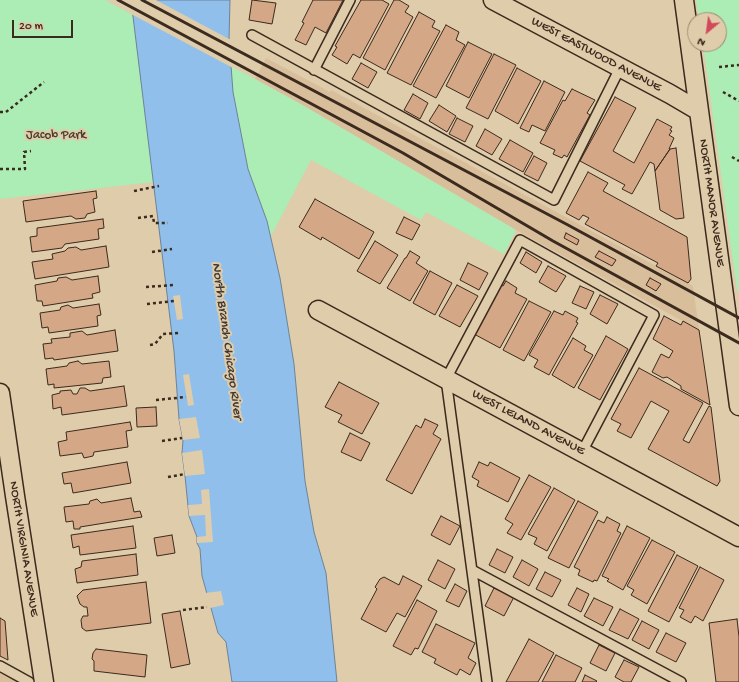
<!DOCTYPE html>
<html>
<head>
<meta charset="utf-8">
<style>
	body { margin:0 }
	#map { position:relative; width:739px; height:682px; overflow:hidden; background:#dfccaa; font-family:"Gochi Hand",sans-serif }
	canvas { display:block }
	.north { position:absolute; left:687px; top:12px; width:40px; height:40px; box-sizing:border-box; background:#dfccaa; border:1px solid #9d8b72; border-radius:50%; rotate:209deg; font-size:11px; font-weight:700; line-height:16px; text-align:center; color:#3b2a1e }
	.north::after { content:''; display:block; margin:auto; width:14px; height:18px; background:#d1495b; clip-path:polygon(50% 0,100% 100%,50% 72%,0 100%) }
	.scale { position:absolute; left:12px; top:20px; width:61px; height:18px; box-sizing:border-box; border:2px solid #3b2a1e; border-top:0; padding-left:5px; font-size:12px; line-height:14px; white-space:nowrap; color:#3b2a1e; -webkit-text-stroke:3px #dfccaa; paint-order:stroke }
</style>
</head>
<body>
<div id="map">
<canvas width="739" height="682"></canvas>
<div class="north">N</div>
<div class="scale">20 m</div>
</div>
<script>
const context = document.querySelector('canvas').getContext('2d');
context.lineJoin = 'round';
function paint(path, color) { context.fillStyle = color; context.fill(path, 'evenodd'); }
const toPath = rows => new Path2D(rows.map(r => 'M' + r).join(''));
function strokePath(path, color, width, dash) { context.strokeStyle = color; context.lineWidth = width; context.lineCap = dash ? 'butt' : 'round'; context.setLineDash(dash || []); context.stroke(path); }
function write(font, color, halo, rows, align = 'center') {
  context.font = font + ' "Gochi Hand",sans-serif'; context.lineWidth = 4; context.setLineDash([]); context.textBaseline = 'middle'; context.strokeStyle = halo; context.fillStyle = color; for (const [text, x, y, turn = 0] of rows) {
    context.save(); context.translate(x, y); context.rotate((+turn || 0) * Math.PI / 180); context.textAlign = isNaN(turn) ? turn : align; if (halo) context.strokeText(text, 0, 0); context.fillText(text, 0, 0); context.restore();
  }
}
const built = toPath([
	[266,58,330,92,331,90,693,286,699,330,516,230,299,103,255,79],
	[0,670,22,682,0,682]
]);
const green = toPath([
	[0,0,105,0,133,15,154,182,0,199],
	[696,0,739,0,739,292,737,290,703,44,719,44,719,20,699,20],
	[231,66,299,103,516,230,504,254,426,212,421,220,311,160,271,236,267,221,248,169,233,92]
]);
const water = toPath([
	[131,0,230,0,229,39,233,92,248,169,267,221,280,278,294,364,305,481,314,532,326,573,337,682,232,682,226,642,218,633,202,576,200,549,197,543,197,537,189,516,185,476,182,453,183,440,179,419,174,351,131,0]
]);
const pier = toPath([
	[129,0,156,0,231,40,233,68,131,14],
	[180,295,183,319,177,320,173,296],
	[189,374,194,405,188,406,183,375],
	[196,417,200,438,183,440,179,419],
	[202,450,205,474,185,476,182,453],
	[209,489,213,542,197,543,197,537,206,536,205,515,189,516,188,505,202,504,201,490],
	[221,591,224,605,210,608,205,593]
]);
const building = toPath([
	[252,0,276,3,272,24,249,20,252,0],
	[313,0,343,0,326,33,315,27,306,45,295,40,304,23,302,22,313,0],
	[361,0,382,0,389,4,360,58,353,54,347,64,332,55,337,47,335,46,361,0],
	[394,0,399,0,409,6,405,12,413,17,385,70,363,58,394,0],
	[419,12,435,21,432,27,440,31,411,85,387,73,419,12],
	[446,25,459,32,456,40,465,45,436,98,413,86,446,25],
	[468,42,492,54,469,98,446,86,468,42],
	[494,54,516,65,488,119,466,108,494,54],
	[361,63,377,72,368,88,352,79,361,63],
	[517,68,541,81,518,124,495,111,517,68],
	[544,81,565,92,545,131,532,125,529,132,520,128,544,81],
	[572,89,595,100,587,113,590,115,567,157,564,155,562,158,553,154,555,150,540,143,563,100,565,101,572,89],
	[413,94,428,103,420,119,404,110,413,94],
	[615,97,636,108,613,151,634,163,657,119,672,127,670,130,672,131,669,135,674,138,669,149,670,149,655,171,654,164,650,162,632,194,622,189,625,185,580,161,615,97],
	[439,105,456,116,447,132,429,121,439,105],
	[457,118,473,126,465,142,449,134,457,118],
	[485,129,502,139,492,155,476,146,485,129],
	[510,140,533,153,523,172,499,159,510,140],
	[676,148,684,218,676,219,660,210,655,171,670,149,676,148],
	[534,156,547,163,538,181,524,174,534,156],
	[588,172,608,183,603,191,687,237,691,279,688,283,656,266,658,263,585,224,589,218,583,215,579,220,566,213,588,172],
	[96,191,97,198,93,199,95,212,87,214,85,218,76,219,71,216,26,222,23,201,96,191],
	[315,199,374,232,359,259,322,237,321,240,299,227,315,199],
	[404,217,420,225,412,240,396,233,404,217],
	[103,219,104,228,98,229,99,239,65,244,62,248,32,252,30,237,37,236,37,228,103,219],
	[566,233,579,240,577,245,564,238,566,233],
	[375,241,398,255,380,284,357,271,375,241],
	[106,246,109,267,35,279,32,262,53,259,52,254,65,251,68,248,76,247,81,250,106,246],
	[410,251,420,257,416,263,428,271,410,301,387,288,405,258,406,258,410,251],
	[599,251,616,260,612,266,595,257,599,251],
	[526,252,542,262,536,273,520,263,526,252],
	[468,263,488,273,479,290,460,280,468,263],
	[548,266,566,276,556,292,539,282,548,266],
	[430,271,452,283,435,315,413,303,430,271],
	[98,276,100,292,92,294,93,298,43,306,42,301,37,301,35,285,57,281,58,278,66,277,72,280,98,276],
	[650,278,661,284,656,291,646,285,650,278],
	[506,281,517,288,515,293,527,299,500,348,474,334,501,285,503,286,506,281],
	[457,285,478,296,460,327,439,316,457,285],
	[580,286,594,292,586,309,572,303,580,286],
	[600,295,618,304,607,324,590,314,600,295],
	[529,301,551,312,524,361,503,350,529,301],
	[99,304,101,315,97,316,98,326,49,333,48,327,42,328,40,313,60,310,61,307,68,305,73,308,99,304],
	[554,311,563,315,565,311,578,318,576,322,578,323,549,375,534,367,538,360,529,355,554,311],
	[664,316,681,325,683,321,699,330,710,405,681,389,681,386,667,377,663,378,652,372,661,354,669,358,673,351,653,339,664,316],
	[115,330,118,351,54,360,53,358,45,359,43,344,52,343,51,339,70,337,70,333,82,331,87,335,115,330],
	[606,336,628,349,600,400,578,388,606,336],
	[573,338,586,346,584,350,593,355,574,388,552,375,573,338],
	[78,361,82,364,109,361,111,377,103,378,102,383,54,388,54,384,48,385,46,369,67,366,69,363,78,361],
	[639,368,703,403,683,440,689,443,709,406,711,407,720,481,717,486,648,449,669,411,651,401,631,438,617,431,621,424,611,419,639,368],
	[339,382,379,403,362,434,338,422,342,415,325,407,339,382],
	[124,386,127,406,62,415,61,407,53,409,52,395,60,393,60,391,71,390,73,394,77,394,80,388,85,388,90,391,124,386],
	[156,407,157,426,137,427,136,408,156,407],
	[425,419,438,425,433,434,441,439,412,494,386,480,416,425,421,428,425,419],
	[130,422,132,430,126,431,128,447,94,452,93,456,84,458,82,453,60,456,58,442,67,440,66,432,130,422],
	[350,433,370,443,361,461,341,452,350,433],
	[127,462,131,483,73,493,71,483,64,484,62,473,127,462],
	[479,462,488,466,490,462,520,478,508,502,477,486,479,481,472,477,479,462],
	[529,475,551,487,521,540,507,533,513,524,505,519,529,475],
	[554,488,575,500,547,551,534,544,537,538,528,534,554,488],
	[131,498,134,512,140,511,142,517,80,527,80,529,74,529,73,521,66,522,64,507,89,504,90,501,97,499,101,503,131,498],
	[578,501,598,512,569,568,548,558,578,501],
	[441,516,460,526,450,545,431,535,441,516],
	[607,517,620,524,617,531,621,533,597,581,594,580,593,582,578,575,580,570,574,567,598,520,604,523,607,517],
	[133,526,136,548,80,555,79,546,73,548,71,535,133,526],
	[627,526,650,538,623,590,607,581,609,579,602,576,627,526],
	[172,535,175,553,157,556,154,538,172,535],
	[652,540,675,552,647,604,631,595,634,590,627,586,652,540],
	[497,549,513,557,505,573,489,565,497,549],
	[136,554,138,575,77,583,75,569,81,567,82,561,136,554],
	[677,555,698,566,669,622,648,611,677,555],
	[438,560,455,569,445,589,428,580,438,560],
	[522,560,538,569,529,586,513,577,522,560],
	[700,567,724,580,703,621,695,616,691,623,680,617,684,610,679,608,700,567],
	[545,572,561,580,552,597,536,589,545,572],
	[403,576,422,586,405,617,397,613,386,632,361,619,377,589,375,587,380,579,384,577,399,585,403,576],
	[146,582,151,623,86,631,82,628,81,620,83,616,88,616,87,607,84,607,80,604,77,596,83,590,146,582],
	[455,584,467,591,459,607,446,601,455,584],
	[494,588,514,597,504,616,485,606,494,588],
	[577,588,589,594,581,612,568,605,577,588],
	[594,598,613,607,603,626,584,616,594,598],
	[417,600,437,611,418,649,415,648,411,655,393,646,417,600],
	[620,609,639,619,628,639,609,630,620,609],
	[180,611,190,664,171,668,162,614,180,611],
	[0,618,5,621,8,660,0,656,0,618],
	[737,619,739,637,739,682,716,682,709,623,737,619],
	[642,621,659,630,649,649,632,640,642,621],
	[436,624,475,643,468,658,476,663,470,675,460,669,457,675,434,663,436,659,422,652,436,624],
	[666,633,686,643,676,662,656,652,666,633],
	[529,639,554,653,538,682,506,682,529,639],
	[599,645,615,653,606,671,590,663,599,645],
	[96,649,147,655,145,677,94,671,94,661,92,659,93,653,96,649],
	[556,655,582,668,575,682,542,682,556,655],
	[624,660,639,667,631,682,624,682,615,677,624,660],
	[585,675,597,681,596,682,582,682,585,675]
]);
const path = toPath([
	[719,67,739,65],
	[723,92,739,101],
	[0,112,6,112,44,82],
	[732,157,739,161],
	[0,169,25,169,24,152,31,151],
	[134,191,159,186],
	[138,218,153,216,154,223,168,223],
	[152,252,172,249],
	[146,287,174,285],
	[147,304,174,301],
	[150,345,155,344,163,334,179,333],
	[156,400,186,397],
	[162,441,182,438],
	[168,477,185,474],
	[183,610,207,607]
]);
const service = toPath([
	[252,35,554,200,620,68],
	[314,70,350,0],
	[472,570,681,682],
	[0,666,29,682],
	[487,682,446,379,520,240,654,315,582,452]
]);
const minor = toPath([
	[493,0,670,94,699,111],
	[684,0,739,406],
	[318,310,739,537],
	[0,393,15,496,44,682]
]);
const rail = toPath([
	[118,0,403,153,553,241,739,343],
	[142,0,568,225,739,318]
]);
const streetNames = [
	["WEST EASTWOOD AVENUE",596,55,28],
	["NORTH MANOR AVENUE",711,203,82],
	["WEST LELAND AVENUE",528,423,28],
	["NORTH VIRGINIA AVENUE",23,549,81]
];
const parkNames = [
	["Jacob Park",56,136]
];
const waterNames = [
	["North Branch Chicago River",226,341,82]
];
paint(built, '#d9be9c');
paint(green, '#acecb5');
paint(water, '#8fbfea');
strokePath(water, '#6d8398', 1);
paint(pier, '#dfccaa');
paint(building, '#d4a786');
strokePath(building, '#3b2a1e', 1);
strokePath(service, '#3b2a1e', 12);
strokePath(minor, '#3b2a1e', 21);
strokePath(path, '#3b2a1e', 2.5, [3, 3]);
strokePath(service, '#dfccaa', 9);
strokePath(minor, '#dfccaa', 18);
strokePath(rail, '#3b2a1e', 3);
write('13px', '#3b2a1e', '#dfccaa', streetNames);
write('13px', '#463d2d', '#dfccaa', parkNames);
write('italic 14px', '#433932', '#dfccaa', waterNames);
</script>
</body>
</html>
